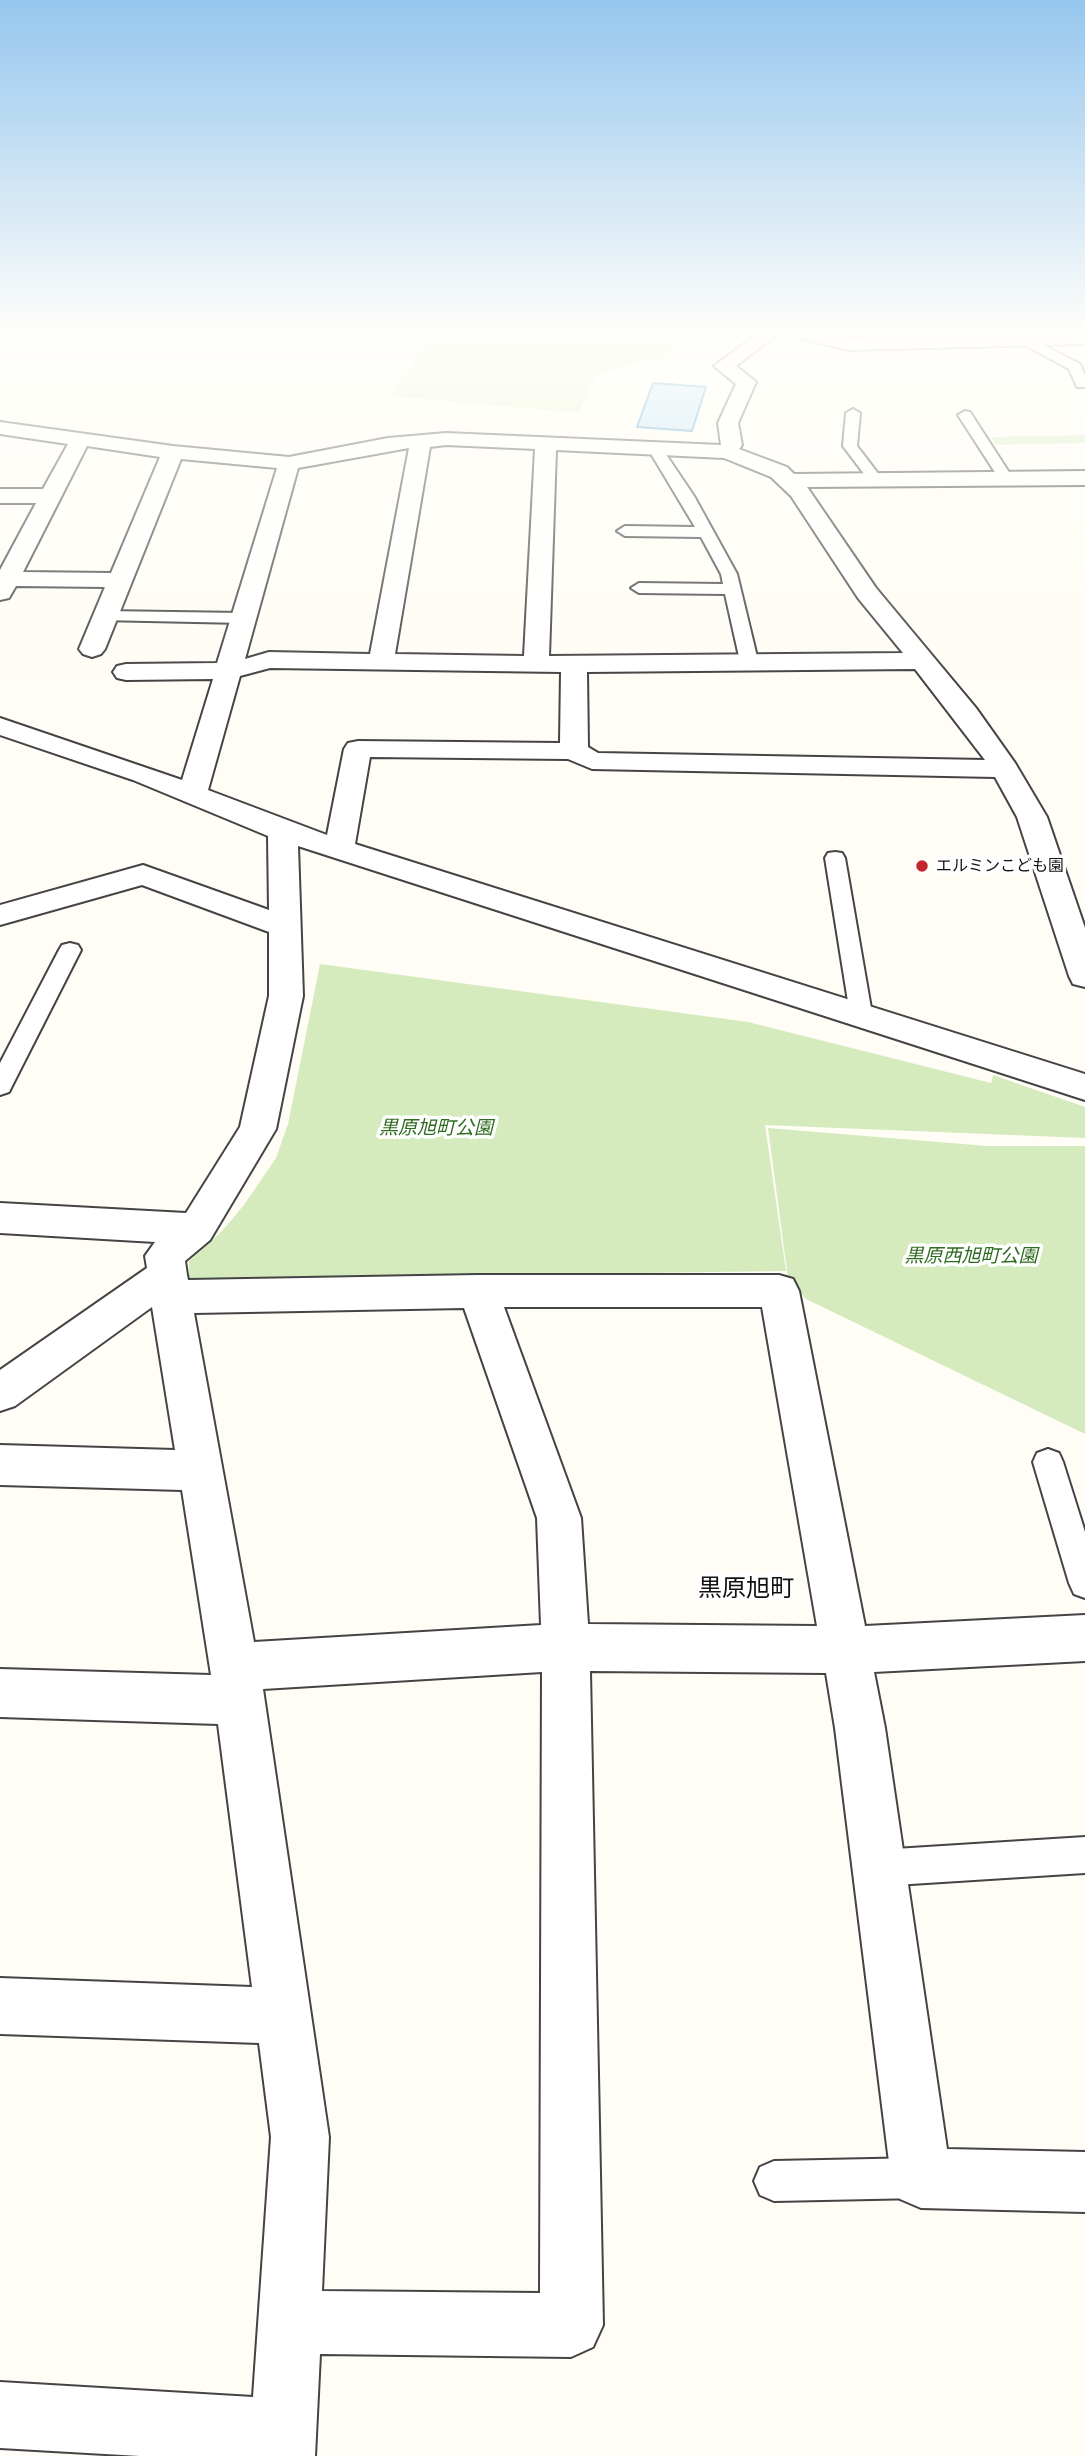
<!DOCTYPE html>
<html>
<head>
<meta charset="utf-8">
<style>
	body { margin:0 }
	canvas { display:block; background:#fffdf5 }
</style>
</head>
<body>
<canvas width="1085" height="2456"></canvas>
<script>
const context = document.querySelector('canvas').getContext('2d');
context.lineJoin = 'round';
function paint(path, color) { context.fillStyle = color; context.fill(path, 'evenodd'); }
const toPath = rows => new Path2D(rows.map(r => 'M' + r).join(''));
function strokePath(path, color, width, dash) { context.strokeStyle = color; context.lineWidth = width; context.lineCap = dash ? 'butt' : 'round'; context.setLineDash(dash || []); context.stroke(path); }
function write(font, color, halo, rows, align = 'center') {
  context.font = font + ' "Roboto Serif","Noto Sans JP",serif'; context.lineWidth = 7; context.setLineDash([]); context.textBaseline = 'middle'; context.strokeStyle = halo; context.fillStyle = color; for (const [text, x, y, turn = 0] of rows) {
    context.save(); context.translate(x, y); context.rotate((+turn || 0) * Math.PI / 180); context.textAlign = isNaN(turn) ? turn : align; if (halo) context.strokeText(text, 0, 0); context.fillText(text, 0, 0); context.restore();
  }
}
const green = toPath([
	[1085,435,1085,443,996,445,991,437],
	[320,964,748,1022,991,1083,993,1075,1085,1107,1085,1138,765,1125,786,1271,189,1279,189,1261,222,1231,244,1205,276,1158,288,1124],
	[768,1128,987,1146,1085,1146,1085,1434,806,1299,788,1278]
]);
const pitch = toPath([
	[434,334,697,334,663,356,597,374,578,413,390,396]
]);
const water = toPath([
	[653,383,706,387,692,431,637,427,653,383]
]);
const service = toPath([
	[876,334,892,334,873,346,863,346,863,340,876,334],
	[1025,336,1080,364,1085,375,1085,387,1077,387,1069,369,1021,343,1019,340,1025,336],
	[853,409,860,413,857,446,883,480,881,483,871,483,843,446,846,413,853,409],
	[965,411,970,412,1012,477,1010,480,1005,481,998,477,958,415,965,411],
	[654,443,659,444,694,496,737,574,758,661,755,665,749,666,740,661,725,594,639,593,631,588,639,583,723,584,721,574,701,537,625,536,617,531,625,526,695,527,647,447,654,443],
	[105,611,243,613,251,618,243,623,99,620,97,616,99,612,105,611],
	[835,852,842,853,845,858,872,1014,869,1020,861,1022,853,1020,850,1014,825,858,828,853,835,852],
	[70,943,78,945,81,950,12,1086,9,1092,0,1095,0,1063,59,950,62,945,70,943],
	[1048,1449,1059,1453,1063,1462,1085,1532,1085,1598,1074,1594,1069,1583,1033,1462,1037,1453,1048,1449],
	[1085,1837,1085,1873,879,1886,866,1881,861,1868,866,1855,879,1850,1085,1837],
	[921,2158,935,2164,941,2178,935,2192,921,2198,774,2201,760,2195,754,2181,760,2167,774,2161,921,2158]
]);
const minor = toPath([
	[757,334,778,334,736,366,756,382,738,423,742,445,739,449,787,467,794,474,1085,471,1085,485,807,487,876,588,976,708,1015,763,1047,817,1085,928,1085,987,1073,984,1069,976,1017,817,995,777,592,769,568,759,370,757,355,844,1085,1074,1085,1100,298,846,303,996,276,1129,210,1240,185,1261,187,1275,188,1280,478,1275,779,1275,793,1279,799,1291,865,1626,1085,1615,1085,1661,874,1672,885,1728,947,2149,1085,2152,1085,2212,921,2208,900,2199,891,2178,835,1728,826,1673,590,1671,603,2325,593,2347,571,2357,320,2354,315,2456,140,2456,0,2448,0,2382,253,2397,271,2137,259,2043,0,2034,0,1978,252,1987,218,1724,0,1717,0,1669,211,1675,182,1490,0,1485,0,1445,175,1450,152,1307,15,1406,0,1411,0,1370,147,1268,145,1256,155,1242,0,1233,0,1203,186,1213,240,1127,269,996,269,932,142,885,0,925,0,905,143,865,269,910,268,836,133,780,0,735,0,718,182,780,213,679,126,680,117,678,113,672,117,666,126,664,217,663,277,468,181,459,105,649,101,654,92,657,83,654,79,649,105,587,16,586,9,598,0,600,0,570,36,503,0,503,0,489,43,489,68,444,0,434,0,422,173,446,289,457,388,438,446,433,721,445,718,423,736,384,714,366,757,334],
	[446,445,535,449,524,656,395,654,430,447,446,445],
	[87,446,160,457,111,573,23,572,87,446],
	[409,448,370,654,269,652,245,659,298,468,409,448],
	[556,450,724,458,771,477,791,496,858,598,903,653,549,656,556,450],
	[270,668,561,672,560,743,358,741,348,743,344,749,327,835,208,790,240,676,270,668],
	[915,669,985,760,598,753,588,747,587,672,915,669],
	[504,1307,762,1307,817,1626,588,1624,581,1518,504,1307],
	[464,1308,537,1518,541,1625,254,1642,194,1313,464,1308],
	[542,1672,540,2293,322,2291,329,2137,263,1689,542,1672],
	[796,334,830,334,849,338,1085,334,1085,344,849,350,798,338,796,334]
]);
const markers = [
	[922,866,7,"#c4262e"]
];
const farPoinames = [
	["エルミンこども園",936,866]
];
const parkNames = [
	["黒原旭町公園",436,1128],
	["黒原西旭町公園",971,1256]
];
const nearNeighbourhoodnames = [
	["黒原旭町",746,1589]
];
paint(green, '#d5ebbd');
paint(pitch, '#e6f2cf');
paint(water, '#b9e0f7');
strokePath(water, '#3f96cf', 2);
strokePath(service, '#444', 4);
strokePath(minor, '#444', 4);
paint(service, '#fff');
paint(minor, '#fff');
const sky = context.createLinearGradient(0, 0, 0, 678);
sky.addColorStop(0, '#95c6ee');
sky.addColorStop(0.49, '#fffefa');
sky.addColorStop(1, '#fffefa00');
context.fillStyle = sky;
context.fillRect(0, 0, 1085, 678);
for (const [x, y, r, color] of markers) { const dot = new Path2D(); dot.arc(x, y, r, 0, 2 * Math.PI); context.fillStyle = color; context.fill(dot); strokePath(dot, '#fff', 2.5); }
write('16px', '#111', '#fff', farPoinames, 'left');
write('italic 19px', '#2f6b1f', '#fff', parkNames);
write('24px', '#111', '#fff', nearNeighbourhoodnames);
</script>
</body>
</html>
